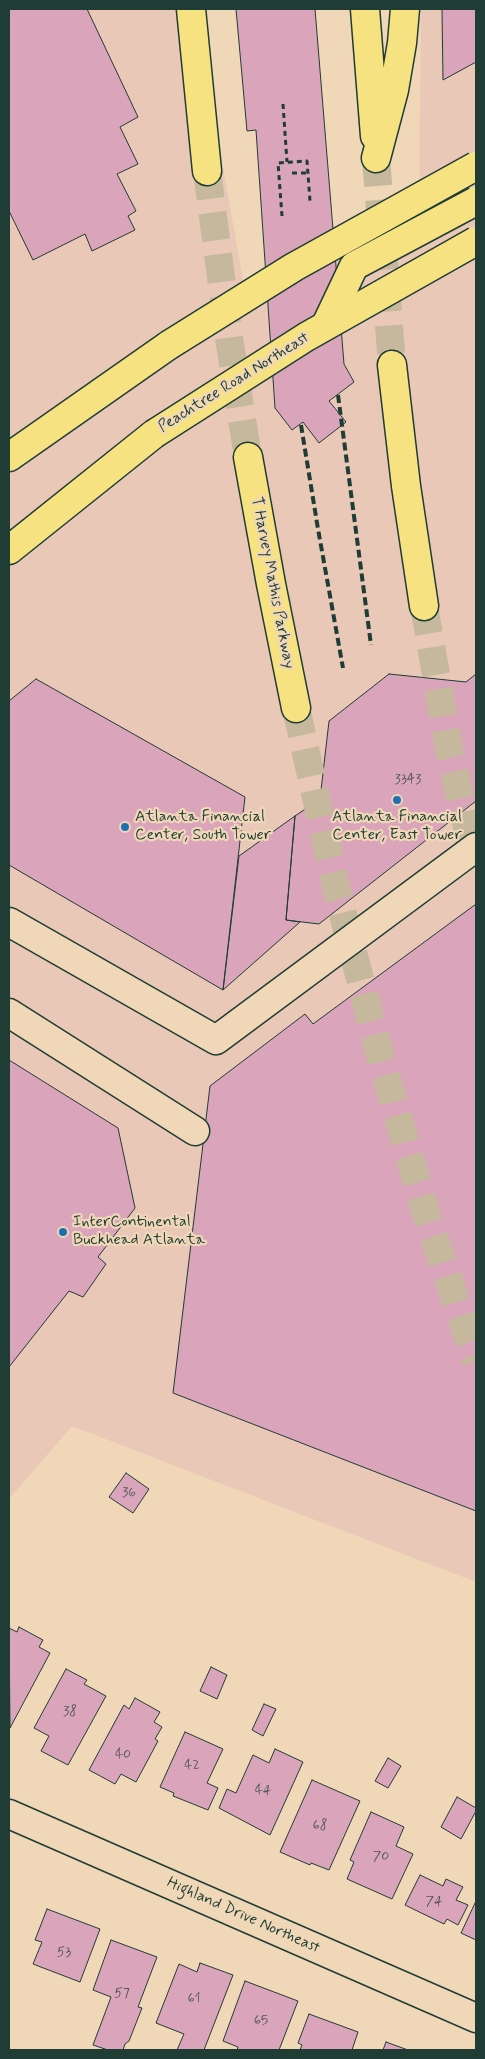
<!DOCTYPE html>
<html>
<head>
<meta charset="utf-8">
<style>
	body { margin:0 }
	#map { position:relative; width:485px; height:2059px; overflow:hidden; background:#efd7b7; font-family:Mynerve,sans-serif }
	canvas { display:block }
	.frame { position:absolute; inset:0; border:10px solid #1f3d34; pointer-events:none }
</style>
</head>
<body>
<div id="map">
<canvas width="485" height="2059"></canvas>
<div class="frame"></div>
</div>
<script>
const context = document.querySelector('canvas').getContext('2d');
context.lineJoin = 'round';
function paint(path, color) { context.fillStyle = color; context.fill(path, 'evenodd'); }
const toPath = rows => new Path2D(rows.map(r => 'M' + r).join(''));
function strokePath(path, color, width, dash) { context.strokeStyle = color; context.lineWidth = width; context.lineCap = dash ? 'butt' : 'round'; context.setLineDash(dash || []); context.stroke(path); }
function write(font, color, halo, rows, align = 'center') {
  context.font = font + ' Mynerve,sans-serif'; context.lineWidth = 4.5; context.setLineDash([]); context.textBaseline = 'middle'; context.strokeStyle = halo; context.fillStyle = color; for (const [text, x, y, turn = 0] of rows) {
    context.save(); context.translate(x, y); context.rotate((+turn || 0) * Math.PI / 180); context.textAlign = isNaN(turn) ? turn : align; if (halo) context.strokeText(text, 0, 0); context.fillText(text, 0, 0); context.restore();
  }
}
const built = toPath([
	[9,9,195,9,244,286,419,205,421,9,476,9,476,1582,72,1426,9,1499]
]);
const building = toPath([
	[9,9,87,9,138,117,120,127,138,164,117,174,136,211,128,216,135,230,92,251,85,234,33,260,9,211,9,9],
	[236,9,315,9,344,364,354,382,329,401,346,422,319,443,303,422,292,430,275,408,256,130,247,131,236,9],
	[442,9,476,9,476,62,443,80,442,9],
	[389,674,466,682,476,674,476,801,319,924,286,920,295,816,320,799,329,721,389,674],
	[36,679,245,797,223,990,9,865,9,701,36,679],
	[295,816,286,920,300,922,223,990,239,856,295,816],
	[476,904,476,1511,173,1393,210,1086,305,1014,313,1024,476,904],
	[9,1060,118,1128,135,1208,98,1257,106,1264,83,1297,69,1291,9,1367,9,1060],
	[126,1473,149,1489,133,1513,109,1497,126,1473],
	[19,1627,43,1640,39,1647,50,1653,10,1728,9,1628,17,1632,19,1627],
	[211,1667,227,1675,217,1699,200,1691,211,1667],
	[66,1669,87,1680,84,1684,106,1696,68,1765,41,1751,49,1736,34,1728,66,1669],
	[135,1698,160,1712,154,1722,162,1727,155,1739,158,1741,136,1782,121,1774,115,1784,89,1770,124,1705,129,1709,135,1698],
	[264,1704,276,1709,263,1736,252,1730,264,1704],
	[185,1732,223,1749,207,1783,218,1788,208,1810,173,1796,174,1793,160,1787,185,1732],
	[275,1749,303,1762,270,1835,219,1808,227,1789,236,1793,253,1755,269,1763,275,1749],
	[388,1758,401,1766,388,1788,375,1781,388,1758],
	[312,1780,360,1801,329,1870,311,1863,310,1865,280,1852,312,1780],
	[457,1797,476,1808,476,1811,461,1839,441,1827,457,1797],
	[371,1812,404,1827,396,1846,413,1854,392,1899,347,1879,354,1862,350,1860,371,1812],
	[420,1875,443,1886,446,1879,463,1887,456,1900,468,1905,458,1925,447,1919,444,1924,405,1905,420,1875],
	[476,1901,476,1940,461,1933,476,1901],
	[47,1909,100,1929,80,1982,33,1964,42,1942,35,1940,47,1909],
	[111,1940,157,1957,138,2007,142,2008,129,2041,125,2044,123,2050,108,2050,93,2045,111,1997,93,1990,111,1940],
	[200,1963,233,1975,204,2050,177,2050,184,2034,156,2023,179,1964,197,1972,200,1963],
	[245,1981,298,2001,279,2050,237,2050,238,2047,223,2041,245,1981],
	[309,2014,358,2032,352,2050,300,2050,302,2045,298,2043,309,2014],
	[386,2042,408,2050,383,2050,386,2042]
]);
const highwayTunnel = toPath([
	[376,158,392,365],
	[207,171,229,338,248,457],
	[424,606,449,749,476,867],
	[296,708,335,883,378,1048,425,1210,476,1361]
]);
const path = toPath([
	[283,104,287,162],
	[292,173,308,173],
	[282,216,278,163,307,161,310,201]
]);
const minor = toPath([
	[9,922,216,1040,476,847],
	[9,1013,195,1131],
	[9,1814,476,2018]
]);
const highway = toPath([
	[191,9,207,171],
	[365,9,375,136],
	[376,158,394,90,402,43,405,9],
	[392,365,406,486,424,606],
	[9,457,169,345],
	[248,457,271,584,296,708],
	[9,550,154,434]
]);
const rail = toPath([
	[338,395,371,645],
	[301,425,318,529,343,668]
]);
const majorBridge = toPath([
	[326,325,354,266,476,201]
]);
const highwayBridge = toPath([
	[169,345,294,267,476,166],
	[154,434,306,337,476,241]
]);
const markers = [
	[397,800,5,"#1f6fb2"],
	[125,827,5,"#1f6fb2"],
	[63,1232,5,"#1f6fb2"]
];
const numberNames = [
	["3343",408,780],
	["36",129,1493],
	["38",70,1712],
	["40",123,1755],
	["42",192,1766],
	["44",263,1791],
	["68",320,1826],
	["70",381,1857],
	["74",434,1902],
	["53",64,1953],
	["57",122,1994],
	["61",194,1999],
	["65",261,2021]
];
const streetNames = [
	["Peachtree Road Northeast",234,383,-32],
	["T Harvey Mathis Parkway",272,583,79],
	["Highland Drive Northeast",243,1916,24]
];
const poiNames = [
	["Atlanta Financial",135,818],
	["Center, South Tower",135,836],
	["Atlanta Financial",397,818,"center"],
	["Center, East Tower",397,836,"center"],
	["InterContinental",73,1223],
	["Buckhead Atlanta",73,1241]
];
paint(built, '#e9c8b8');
paint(building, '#daa4bb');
strokePath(building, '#1f3d34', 1);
strokePath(highwayTunnel, '#c5b89d', 28, [28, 14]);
strokePath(minor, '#1f3d34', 31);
strokePath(highway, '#1f3d34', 31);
strokePath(path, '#1f3d34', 3, [5, 4]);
strokePath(minor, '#efd7b7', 28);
strokePath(highway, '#f7e281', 28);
strokePath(rail, '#1f3d34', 4, [8, 4]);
strokePath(majorBridge, '#1f3d34', 31, []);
strokePath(highwayBridge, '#1f3d34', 31, []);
strokePath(majorBridge, '#f7e281', 28);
strokePath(highwayBridge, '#f7e281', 28);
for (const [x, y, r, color] of markers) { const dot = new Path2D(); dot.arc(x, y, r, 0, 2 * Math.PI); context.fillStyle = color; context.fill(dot); strokePath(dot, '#efd7b7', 2); }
write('14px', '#4e5756', null, numberNames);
write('16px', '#1f3d34', '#efd7b7', streetNames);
write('16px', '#1f3d34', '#efd7b7', poiNames, 'left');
</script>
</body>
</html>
